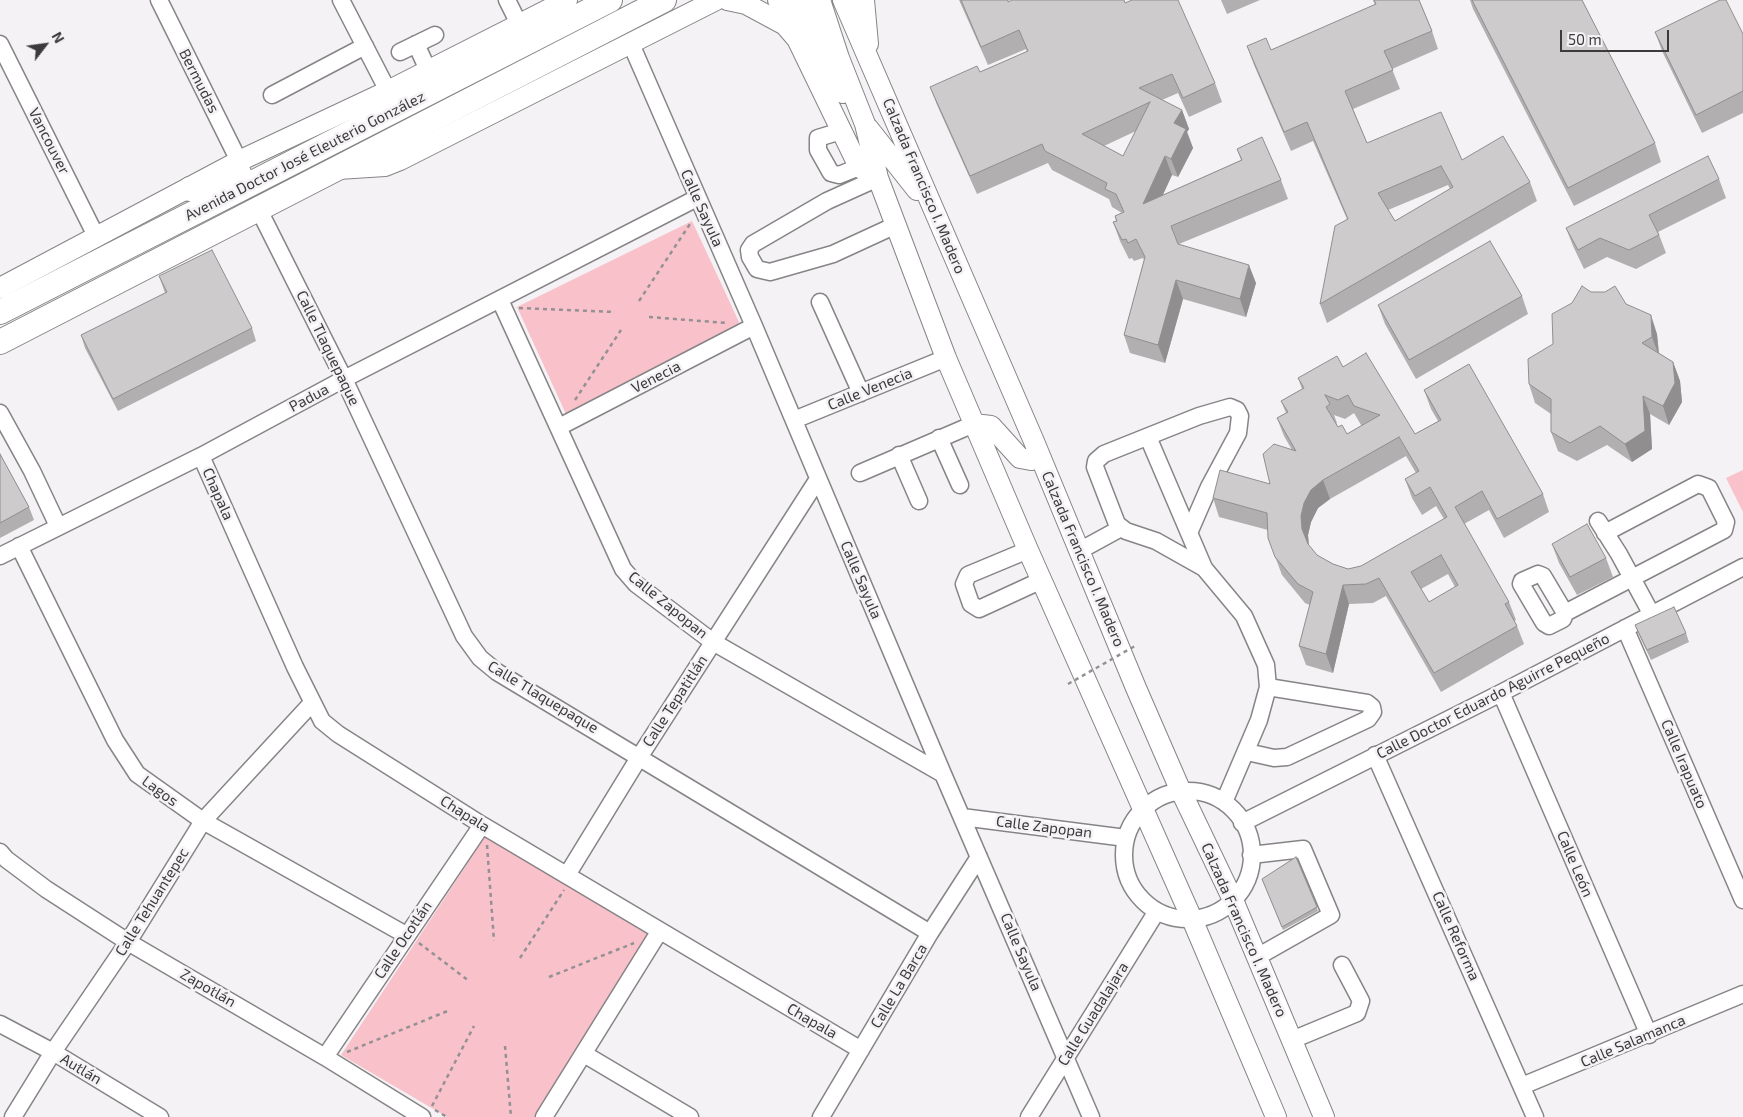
<!DOCTYPE html>
<html>
<head>
<meta charset="utf-8">
<style>
	body { margin:0 }
	#map { position:relative; width:1743px; height:1117px; overflow:hidden; background:#f4f2f5; font-family:"Exo 2",sans-serif }
	canvas { display:block }
	.north { position:absolute; left:20px; top:20px; width:50px; height:50px; -webkit-text-stroke:4px #f4f2f5; paint-order:stroke; rotate:60deg; font-size:14px; font-weight:700; line-height:20px; text-align:center; color:#3c3b3c }
	.north::after { content:''; display:block; margin:auto; width:18px; height:22px; background:#3c3b3c; clip-path:polygon(50% 0,100% 100%,50% 72%,0 100%) }
	.scale { position:absolute; left:1560px; top:30px; width:109px; height:22px; box-sizing:border-box; border:2px solid #3c3b3c; border-top:0; padding-left:6px; font-size:15px; line-height:18px; white-space:nowrap; color:#3c3b3c; -webkit-text-stroke:4px #f4f2f5; paint-order:stroke }
</style>
</head>
<body>
<div id="map">
<canvas width="1743" height="1117"></canvas>
<div class="north">N</div>
<div class="scale">50 m</div>
</div>
<script>
const context = document.querySelector('canvas').getContext('2d');
context.lineJoin = 'round';
function paint(path, color) { context.fillStyle = color; context.fill(path, 'evenodd'); }
const toPath = rows => new Path2D(rows.map(r => 'M' + r).join(''));
function strokePath(path, color, width, dash) { context.strokeStyle = color; context.lineWidth = width; context.lineCap = dash ? 'butt' : 'round'; context.setLineDash(dash || []); context.stroke(path); }
function write(font, color, halo, rows, align = 'center') {
  context.font = font + ' "Exo 2",sans-serif'; context.lineWidth = 5; context.setLineDash([]); context.textBaseline = 'middle'; context.strokeStyle = halo; context.fillStyle = color; for (const [text, x, y, turn = 0] of rows) {
    context.save(); context.translate(x, y); context.rotate((+turn || 0) * Math.PI / 180); context.textAlign = isNaN(turn) ? turn : align; if (halo) context.strokeText(text, 0, 0); context.fillText(text, 0, 0); context.restore();
  }
}
const green = toPath([
	[692,221,739,322,737,327,571,414,566,414,517,307],
	[1743,470,1743,512,1726,478],
	[487,834,653,935,539,1117,447,1117,341,1055]
]);
const path = toPath([
	[639,301,692,221],
	[519,308,615,312],
	[649,317,727,323],
	[575,400,621,330],
	[487,845,494,941],
	[419,943,469,981],
	[520,958,564,890],
	[549,977,634,943],
	[505,1046,511,1117],
	[347,1052,450,1010],
	[432,1106,474,1026],
	[435,1110,447,1117]
]);
const minor = toPath([
	[159,0,239,161],
	[341,0,388,91],
	[507,0,519,24],
	[0,44,97,238],
	[416,44,428,70],
	[631,44,754,326,943,774,1091,1117],
	[400,52,435,35],
	[272,95,365,46],
	[841,131,818,138,818,150,831,173,839,175,859,167],
	[878,178,827,201,753,244,749,250,750,257,757,269,770,272,833,254,896,225],
	[259,210,344,379,464,636,480,658,497,672,930,933],
	[500,300,623,569,636,584,713,642,943,774],
	[820,302,861,393],
	[0,413,32,471,58,526],
	[794,420,946,358],
	[559,427,754,326],
	[1148,437,1204,568],
	[939,438,960,485],
	[899,455,919,501],
	[201,456,295,667,322,721,338,734,482,825,861,1050],
	[860,473,974,424],
	[1598,521,1619,554,1652,615],
	[1189,533,1209,487,1238,433,1240,416,1237,410,1230,407,1199,416,1104,454,1096,461,1095,467,1117,524,1126,531,1156,541,1204,568,1244,616,1266,665,1268,687,1259,720,1224,802],
	[19,546,115,740,137,774,203,821,406,935],
	[1028,550,968,575,964,584,971,604,979,609,1042,580],
	[1079,551,1121,528],
	[0,556,201,456,344,379,697,198],
	[1538,574,1543,576,1565,613,1563,619,1549,626,1544,623,1521,584,1522,581,1538,574],
	[1565,613,1724,530,1726,522,1709,488,1698,484,1605,533],
	[1625,628,1743,900],
	[1501,693,1649,1035],
	[1247,752,1274,758,1287,757,1368,719,1373,712,1372,707,1367,703,1268,687],
	[1375,755,1535,1117],
	'1124 855a64 64 0 1 1 128 0a64 64 0 1 1-128 0Z',
	[962,817,1126,838],
	[1242,823,1501,693,1743,567],
	[0,852,6,859,46,889,128,942,325,1057,422,1117],
	[1251,855,1303,849,1331,915,1257,957],
	[567,875,640,756,818,479],
	[0,1024,53,1052,160,1117],
	[1292,1040,1357,1013,1361,1001,1342,965],
	[584,1054,690,1117],
	[325,1057,482,825],
	[1522,1086,1743,994],
	[13,1117,53,1052,128,942,203,821,312,703],
	[544,1117,659,932],
	[821,1117,930,933,979,857],
	[1029,1117,1157,911]
]);
const major = toPath([
	[727,0,746,4,785,25,797,39,859,167,878,178],
	[778,0,798,20,808,34,843,93],
	[802,0,823,32],
	[820,0,839,58,865,124,878,178,946,358,1028,550,1192,919,1276,1117],
	[843,0,1033,439,1136,688,1179,787,1233,900,1324,1117],
	[864,0,868,44],
	[868,128,917,190],
	[338,169,385,166,400,160,716,0],
	[0,288,239,161,388,91,567,0],
	[974,424,991,426,1020,458,1031,460,1040,457]
]);
const highway = toPath([
	[190,189,210,186,239,173],
	[0,312,610,0],
	[0,342,664,0]
]);
const pathBridge = toPath([
	[1068,684,1135,646]
]);
const wall = toPath([
	[959,0,1008,0,1008,2,1125,3,1215,83,1222,102,1189,117,1178,93,1162,100,1182,110,1189,129,1187,132,1193,148,1178,177,1172,175,1163,195,1241,160,1237,149,1281,180,1288,199,1179,244,1256,283,1246,317,1183,299,1165,363,1130,353,1124,335,1144,260,1143,258,1134,261,1132,258,1129,259,1120,241,1113,222,1116,221,1115,216,1122,213,1112,207,1109,199,1052,170,1048,163,977,194,937,105,930,87,980,72,1027,52,1026,49,988,65],
	[1136,131,1123,156,1104,146],
	[1221,0,1260,0,1227,14],
	[1373,0,1419,0,1432,31,1438,49,1392,69,1400,89,1353,109,1367,143,1462,160,1530,182,1537,201,1327,323,1320,304,1347,219,1313,141,1291,151,1254,65,1247,46,1271,50,1375,5],
	[1448,185,1450,189,1395,221,1388,210],
	[1470,0,1582,0,1655,143,1661,162,1574,206,1473,9],
	[1655,32,1743,34,1743,113,1702,133,1662,51],
	[1719,179,1726,198,1658,232,1666,253,1636,269,1607,257,1584,269,1573,246,1566,228],
	[159,276,252,328,256,341,118,411,85,348,81,335,165,293],
	[1591,292,1626,304,1657,334,1659,353,1673,362,1680,381,1682,402,1669,425,1650,414,1652,449,1632,462,1607,445,1577,461,1558,451,1551,432,1551,414,1535,403,1529,384,1553,344,1572,303],
	[1522,296,1528,314,1416,379,1385,324,1378,305],
	[1343,367,1415,434,1438,421,1431,409,1424,390,1543,494,1549,512,1504,538,1489,510,1464,524,1509,602,1516,620,1514,621,1517,626,1524,644,1441,692,1386,596,1373,603,1349,604,1333,673,1306,665,1299,646,1310,605,1305,603,1282,575,1268,538,1268,530,1219,517,1213,498,1270,484,1292,450,1284,436,1277,418,1286,413,1281,401,1302,389,1298,378],
	[1354,413,1361,425,1362,425,1347,434,1338,427,1336,424,1337,423,1334,415,1345,419],
	[1406,456,1416,473,1405,479,1412,498,1422,515,1436,506,1444,519,1361,566,1348,569,1333,564,1317,555,1309,546,1308,535,1311,522,1318,508,1330,499],
	[1448,574,1455,587,1429,602,1421,589],
	[0,454,29,507,34,520,0,538],
	[1552,544,1606,558,1613,577,1577,595,1559,563],
	[1635,625,1686,633,1689,642,1651,660,1639,635],
	[1296,857,1318,911,1283,930,1262,879]
]);
const shadedWall = toPath([
	[1182,110,1189,129,1187,132,1193,148,1178,177,1171,159,1174,123],
	[1165,156,1172,175,1150,222,1143,204],
	[1249,265,1256,283,1246,317,1240,299],
	[1176,280,1183,299,1165,363,1158,345],
	[1651,315,1657,334,1659,356,1652,337],
	[1673,362,1680,381,1682,402,1669,425,1663,406],
	[1643,396,1650,414,1652,449,1632,462,1625,444],
	[1323,480,1330,499,1318,508,1311,522,1308,535,1309,548,1302,529,1301,516,1304,503,1311,490],
	[1343,585,1349,604,1333,673,1326,654]
]);
const building = toPath([
	[961,0,1008,0,1008,2,1012,0,1124,0,1125,3,1132,0,1178,0,1215,83,1183,98,1172,74,1139,88,1182,110,1174,123,1186,129,1171,159,1165,156,1143,204,1242,160,1237,149,1262,137,1281,180,1171,226,1178,244,1249,265,1240,299,1176,280,1158,345,1124,335,1145,257,1136,239,1128,243,1126,239,1122,240,1113,222,1117,221,1115,216,1124,212,1116,194,1105,189,1107,183,1045,151,1042,144,970,176,930,87,977,66,980,72,1028,51,1019,30,981,47,961,0],
	[1150,102,1123,156,1082,134,1150,102],
	[1374,0,1419,0,1432,31,1384,51,1393,70,1345,91,1367,143,1441,112,1462,160,1503,136,1530,182,1320,304,1335,226,1348,219,1307,122,1284,132,1247,46,1266,38,1271,50,1376,4,1374,0],
	[1441,166,1453,187,1395,221,1378,193,1441,166],
	[1472,0,1582,0,1655,143,1568,188,1472,0],
	[1720,0,1726,0,1743,34,1743,91,1696,115,1655,32,1720,0],
	[1708,156,1719,179,1649,215,1659,235,1629,250,1600,238,1578,250,1566,228,1708,156],
	[1490,241,1522,296,1409,360,1378,305,1490,241],
	[212,250,252,328,113,399,81,335,167,292,159,276,212,250],
	[1582,286,1591,292,1605,292,1615,286,1626,304,1651,315,1652,337,1642,343,1673,362,1675,383,1663,406,1643,396,1645,431,1625,444,1600,426,1570,443,1551,432,1551,399,1529,384,1528,359,1553,344,1552,314,1572,303,1582,286],
	[1366,353,1415,434,1441,420,1424,390,1469,364,1543,494,1497,519,1482,491,1455,507,1509,602,1505,604,1517,626,1434,673,1379,578,1366,584,1343,585,1326,654,1299,646,1313,592,1298,584,1275,557,1268,538,1267,513,1213,498,1220,470,1270,484,1263,454,1274,444,1296,451,1277,418,1288,412,1281,401,1304,388,1298,378,1337,356,1343,367,1366,353],
	[1325,395,1338,400,1348,395,1354,406,1380,415,1347,434,1342,425,1338,427,1326,407,1330,404,1325,395],
	[1399,437,1419,471,1405,479,1415,496,1430,487,1447,517,1361,566,1348,569,1333,564,1317,555,1308,544,1302,529,1301,516,1304,503,1311,490,1323,480,1399,437],
	[1441,555,1458,585,1429,602,1411,572,1441,555],
	[0,454,29,507,0,523,0,454],
	[1587,524,1606,558,1570,577,1552,544,1587,524],
	[1674,607,1686,633,1647,650,1635,625,1674,607],
	[1296,857,1317,907,1282,927,1262,879,1296,857]
]);
const streetNames = [
	["Bermudas",199,81,63],
	["Vancouver",49,141,63],
	["Avenida Doctor José Eleuterio González",305,156,-27],
	["Calzada Francisco I. Madero",924,186,67],
	["Calle Sayula",702,208,66],
	["Calle Tlaquepaque",328,348,64],
	["Venecia",656,377,-27],
	["Calle Venecia",870,389,-22],
	["Padua",309,398,-28],
	["Chapala",218,494,66],
	["Calzada Francisco I. Madero",1083,559,67],
	["Calle Sayula",861,580,67],
	["Calle Zapopan",668,605,39],
	["Calle Doctor Eduardo Aguirre Pequeño",1493,696,-27],
	["Calle Tlaquepaque",543,697,31],
	["Calle Tepatitlán",675,701,-57],
	["Calle Irapuato",1684,764,67],
	["Lagos",160,791,36],
	["Chapala",465,814,32],
	["Calle Zapopan",1044,827,7],
	["Calle León",1575,864,67],
	["Calle Tehuantepec",152,902,-58],
	["Calzada Francisco I. Madero",1244,930,66],
	["Calle Reforma",1456,936,66],
	["Calle Ocotlán",403,940,-56],
	["Calle Sayula",1021,952,67],
	["Calle La Barca",899,986,-59],
	["Zapotlán",208,988,30],
	["Calle Guadalajara",1093,1014,-58],
	["Chapala",812,1021,30],
	["Calle Salamanca",1633,1041,-23],
	["Autlán",81,1069,31]
];
paint(green, '#f9c1c9');
strokePath(minor, '#868487', 19);
strokePath(major, '#868487', 22);
strokePath(highway, '#868487', 26);
strokePath(path, '#939193', 2.5, [4, 4]);
strokePath(minor, '#fff', 16);
strokePath(major, '#fff', 20);
strokePath(highway, '#fff', 24);
strokePath(pathBridge, '#939193', 2.5, [4, 4]);
paint(wall, '#b1afaf');
paint(shadedWall, '#908e8f');
paint(building, '#cecbcc');
strokePath(building, '#908e8f', 1);
write('15px', '#3c3b3c', '#f4f2f5', streetNames);
</script>
</body>
</html>
